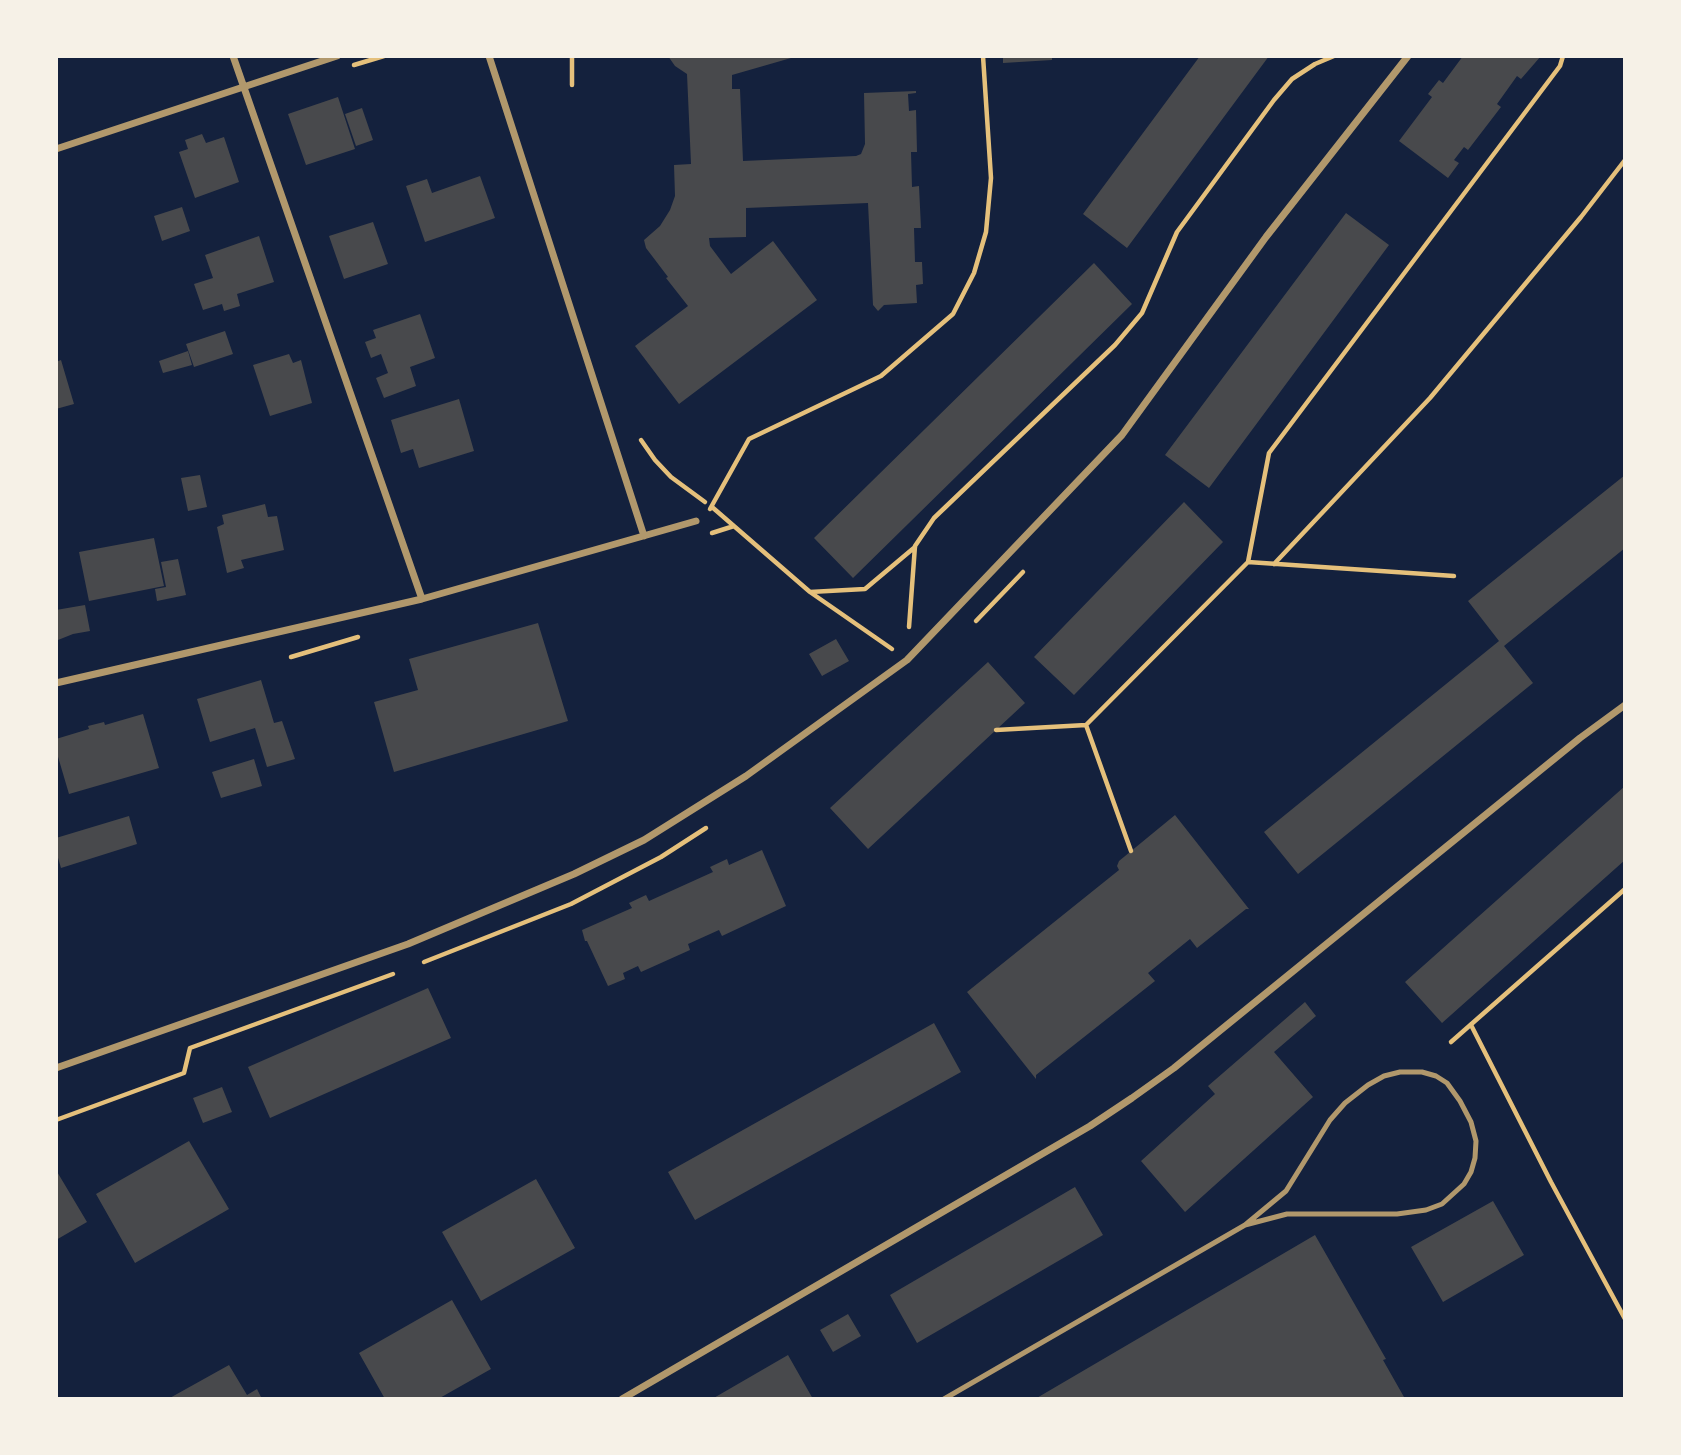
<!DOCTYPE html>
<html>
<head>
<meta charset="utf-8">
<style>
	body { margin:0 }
	#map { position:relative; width:1681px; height:1455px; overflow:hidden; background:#14213d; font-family:"Varela Round",sans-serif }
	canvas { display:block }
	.frame { position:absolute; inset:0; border:58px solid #f6f1e7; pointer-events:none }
</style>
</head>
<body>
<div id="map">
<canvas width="1681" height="1455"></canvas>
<div class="frame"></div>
</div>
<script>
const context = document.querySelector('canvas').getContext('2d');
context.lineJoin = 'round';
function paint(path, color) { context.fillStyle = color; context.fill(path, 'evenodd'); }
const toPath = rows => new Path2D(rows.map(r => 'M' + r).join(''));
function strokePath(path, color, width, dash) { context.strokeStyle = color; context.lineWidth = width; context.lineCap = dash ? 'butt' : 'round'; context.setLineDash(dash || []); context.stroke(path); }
const building = toPath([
	[668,56,798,56,732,75,732,89,740,89,743,161,856,156,861,154,865,144,864,93,916,91,916,93,908,94,909,111,916,110,917,152,911,152,912,187,919,186,921,228,914,228,915,262,922,262,923,284,916,285,917,303,884,305,878,311,873,305,868,203,746,208,746,237,709,238,710,246,731,274,773,241,817,300,679,404,635,346,688,306,666,278,668,277,646,248,644,240,660,226,670,210,675,196,674,165,691,164,687,74,675,66],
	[1003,56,1052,56,1052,60,1003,63],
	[1200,56,1269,56,1127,248,1083,214],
	[1463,56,1541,56,1521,79,1517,76,1497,104,1501,107,1468,150,1464,147,1454,160,1459,163,1448,178,1399,141,1432,97,1428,94,1439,80,1443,83],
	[338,97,355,149,306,165,288,114],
	[362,108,373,140,356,146,345,114],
	[202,134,206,143,224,137,239,182,195,198,179,152,188,149,185,140],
	[480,176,495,218,425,242,406,186,427,179,432,193],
	[182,207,190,231,162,241,154,216],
	[1346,213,1389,245,1209,488,1165,455],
	[373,222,388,264,344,279,329,236],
	[259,236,274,282,237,294,240,306,224,311,222,304,203,310,194,284,213,278,205,255],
	[1094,263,1132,304,853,578,814,538],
	[420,314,435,358,410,367,416,386,384,398,376,378,388,373,381,354,371,358,365,342,376,338,373,330],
	[225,331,233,354,194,367,186,344],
	[188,351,192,365,163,373,159,361],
	[289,354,293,363,301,360,312,403,270,416,253,365],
	[61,360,74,404,56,409,56,362],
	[459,399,474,451,419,468,413,449,401,453,391,420],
	[200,475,207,507,188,511,181,478],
	[1625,475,1625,548,1504,646,1533,683,1298,874,1264,832,1499,641,1468,601],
	[1184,502,1223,542,1074,695,1034,657],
	[265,504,268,517,277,516,284,550,241,560,244,568,227,573,217,527,224,524,222,515],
	[154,538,164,586,89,601,79,552],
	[178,559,186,595,157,601,155,589,166,587,161,562],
	[85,605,90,631,73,634,58,640,56,610],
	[538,623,568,721,394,772,374,702,418,690,409,659],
	[836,639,849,661,822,676,809,654],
	[988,662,1025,703,868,849,830,808],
	[261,680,274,723,282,721,295,759,267,767,255,728,210,742,197,699],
	[143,714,159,768,69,794,56,750,56,739,89,729,88,726,104,722,105,725],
	[254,759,262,786,221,798,212,772],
	[1625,786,1625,860,1442,1023,1405,982],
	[1175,815,1249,909,1246,909,1197,948,1190,939,1148,973,1155,981,1036,1075,1036,1079,967,992,1119,870,1117,866,1119,861],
	[129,816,137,844,61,868,56,851,56,838],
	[762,850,786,906,722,936,719,930,688,944,690,950,641,972,638,966,623,973,625,979,608,986,587,941,585,941,582,930,632,908,629,903,646,895,649,901,713,872,710,867,727,859,729,865],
	[428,988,451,1038,270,1118,248,1067],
	[1305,1002,1316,1016,1274,1052,1313,1097,1185,1212,1141,1161,1215,1094,1208,1086],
	[934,1023,961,1072,695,1220,668,1172],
	[222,1087,232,1112,203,1123,193,1098],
	[189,1141,229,1209,135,1263,96,1194],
	[56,1170,87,1222,56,1240],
	[536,1179,575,1248,481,1301,442,1232],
	[1075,1187,1103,1235,917,1343,890,1295],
	[1493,1201,1524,1255,1443,1302,1411,1247],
	[1315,1235,1386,1359,1383,1360,1404,1397,1401,1399,1035,1399],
	[452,1300,491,1369,438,1399,385,1399,359,1353],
	[848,1314,861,1336,833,1352,820,1330],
	[788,1355,813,1399,712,1399],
	[229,1365,247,1395,257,1389,262,1399,168,1399]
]);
const path = toPath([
	[572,56,572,85],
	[354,65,384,56],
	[641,440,655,460,671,477,705,502],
	[712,507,810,592,892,649],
	[710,509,749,439,881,376,953,314,974,273,986,232,991,178,983,56],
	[712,533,734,526],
	[1248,562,1269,453,1560,66,1563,56],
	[1274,564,1430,398,1581,217,1625,160],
	[810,592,865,589,915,547],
	[976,621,1023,572],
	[909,627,915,546,934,518,1115,345,1142,313,1177,232,1274,100,1292,79,1315,64,1334,56],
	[291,657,358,637],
	[1086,725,1248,562,1454,576],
	[996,730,1086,725,1131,851],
	[424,962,571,904,661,857,706,828],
	[1471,1025,1551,1182,1625,1319],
	[1451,1042,1625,889],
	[56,1120,184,1073,190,1048,393,974]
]);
const service = toPath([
	[944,1399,1245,1225,1286,1191,1330,1120,1345,1103,1368,1085,1384,1076,1400,1072,1422,1072,1436,1076,1447,1083,1460,1101,1471,1122,1476,1141,1475,1158,1471,1172,1464,1184,1442,1204,1426,1210,1397,1214,1287,1214,1245,1225]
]);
const minor = toPath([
	[233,56,422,599],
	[489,56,644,536],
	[56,149,337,56],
	[56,683,422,599,696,521],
	[56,1068,408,944,574,874,644,840,746,776,907,660,1122,435,1266,237,1408,56],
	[622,1399,1090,1126,1132,1098,1174,1068,1580,738,1625,705]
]);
paint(building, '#48494c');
strokePath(path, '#e5c07b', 4.5);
strokePath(service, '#b1986c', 5);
strokePath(minor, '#b1986c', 7);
</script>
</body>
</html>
